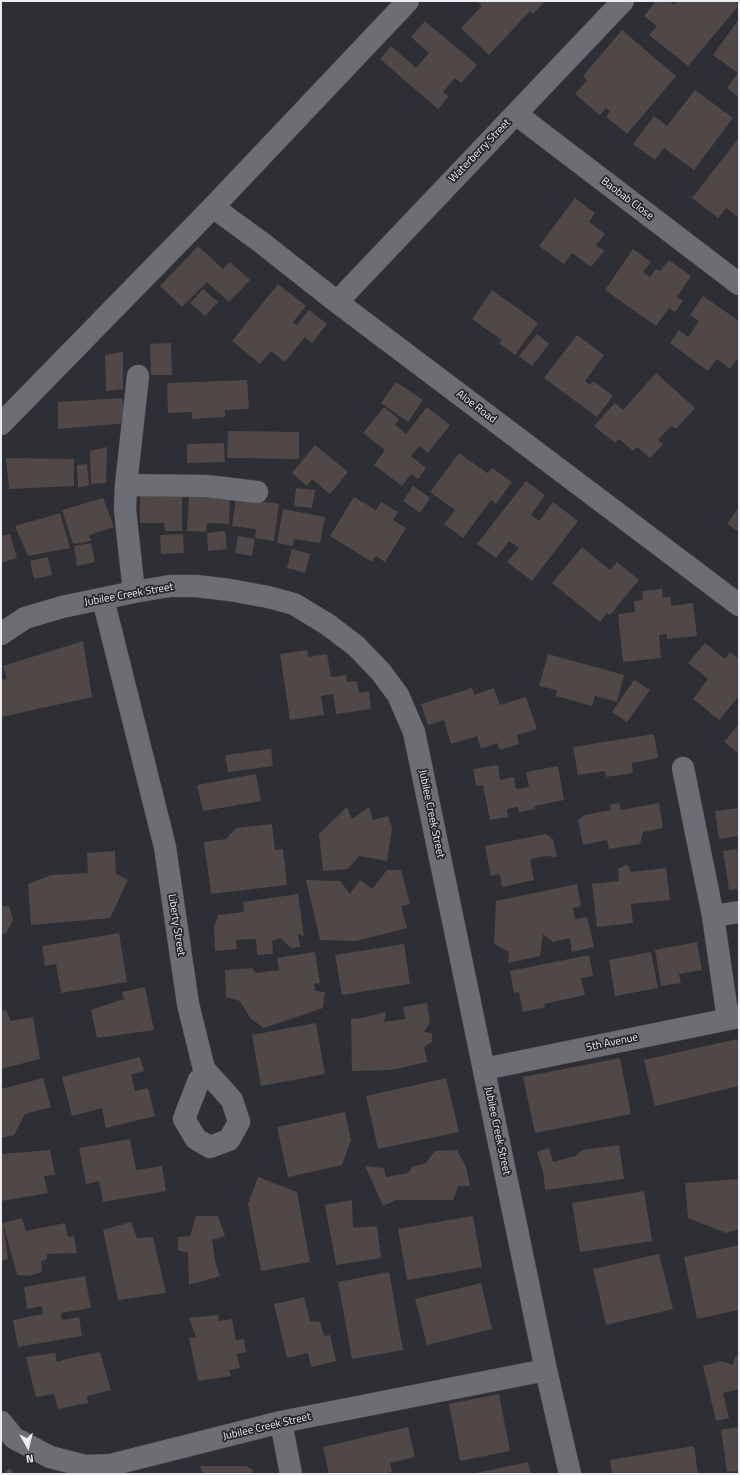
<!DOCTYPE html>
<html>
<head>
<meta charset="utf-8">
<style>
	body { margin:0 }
	#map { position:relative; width:740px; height:1475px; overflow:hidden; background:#2d2f34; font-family:"Titillium Web",sans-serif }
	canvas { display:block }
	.frame { position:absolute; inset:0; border:2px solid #ebecf0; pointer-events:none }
	.north { position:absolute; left:8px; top:1427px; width:40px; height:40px; -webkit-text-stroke:3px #23252a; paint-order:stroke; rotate:172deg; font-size:11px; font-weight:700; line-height:16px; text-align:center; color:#ebecf0 }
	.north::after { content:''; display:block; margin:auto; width:14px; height:18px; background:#ebecf0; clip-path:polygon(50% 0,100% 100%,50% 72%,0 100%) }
</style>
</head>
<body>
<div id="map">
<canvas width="740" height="1475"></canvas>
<div class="frame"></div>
<div class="north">N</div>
</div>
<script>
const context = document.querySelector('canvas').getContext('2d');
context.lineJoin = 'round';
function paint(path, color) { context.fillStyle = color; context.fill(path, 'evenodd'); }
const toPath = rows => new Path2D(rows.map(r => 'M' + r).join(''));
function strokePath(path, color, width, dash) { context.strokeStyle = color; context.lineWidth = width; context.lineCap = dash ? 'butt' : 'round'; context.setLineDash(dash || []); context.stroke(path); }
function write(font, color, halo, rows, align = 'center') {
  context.font = font + ' "Titillium Web",sans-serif'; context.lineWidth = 3.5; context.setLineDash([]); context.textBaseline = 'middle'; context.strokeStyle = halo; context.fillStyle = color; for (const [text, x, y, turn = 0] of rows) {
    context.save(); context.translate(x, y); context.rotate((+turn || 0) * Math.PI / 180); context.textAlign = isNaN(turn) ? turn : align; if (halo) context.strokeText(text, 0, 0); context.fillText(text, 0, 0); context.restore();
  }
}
const building = toPath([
	[477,1,545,1,533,14,530,11,489,55,461,28,482,6],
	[656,1,669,1,674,5,677,1,734,1,739,5,688,66,649,35,657,26,644,16],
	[739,19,739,97,727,88,738,73,713,55],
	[425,21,477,65,461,83,455,78,443,92,449,96,438,109,380,59,391,46,416,68,429,53,411,37],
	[622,30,676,76,627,134,606,117,610,111,606,108,600,115,575,94,587,80,583,76],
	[695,90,733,118,694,170,664,148,655,160,633,144,654,116,667,126],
	[739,138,739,218,726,208,718,218,692,198],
	[575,198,595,213,589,222,605,234,596,245,604,251,591,267,572,253,564,264,539,246],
	[198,246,223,269,230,262,250,280,229,302,207,282,182,307,160,286],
	[633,249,651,262,643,272,650,277,656,269,660,271,669,260,691,276,677,297,683,301,675,312,669,308,656,326,605,290],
	[278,284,306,306,293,322,297,325,309,310,327,324,312,343,305,337,285,362,271,351,260,364,232,341],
	[203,289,218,302,205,316,190,303],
	[492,290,538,323,515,355,499,343,502,340,472,319],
	[703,296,739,321,739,357,730,369,717,359,708,371,670,343,679,330,688,337,699,321,690,315],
	[537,334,549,344,532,366,519,356],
	[577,335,604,355,585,381,590,385,593,381,613,396,597,417,544,378],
	[171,343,172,375,151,375,150,344],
	[123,352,123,389,106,391,105,355],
	[656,373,695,408,676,429,671,426,658,440,663,444,650,458,637,447,633,451,619,439,615,443,594,426,615,403,623,410],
	[247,380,249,409,225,410,225,417,192,419,192,412,168,413,167,383],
	[396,382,423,400,408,422,381,403],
	[122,398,127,423,58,429,58,402],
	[384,407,399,419,395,425,406,434,427,407,450,425,428,453,419,446,411,456,426,468,418,479,411,474,402,486,374,465,385,450,363,433],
	[228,431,299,432,299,459,227,458],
	[224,443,225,462,187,463,187,444],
	[315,445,348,472,330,494,312,479,307,486,292,473],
	[107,447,106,483,91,484,90,451],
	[459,453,487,473,492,468,512,482,496,504,491,500,463,538,444,524,455,510,430,492],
	[6,458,74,459,74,486,9,489],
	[87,464,89,485,78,488,77,465],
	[526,481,545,495,531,515,539,521,553,502,578,521,532,581,507,562,519,548,509,541,496,558,477,544],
	[413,486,430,498,420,513,403,501],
	[296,488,315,490,312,508,294,506],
	[140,494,182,495,182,531,165,531,164,523,140,523],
	[189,495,230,498,229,524,207,523,206,532,187,531],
	[354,497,376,510,381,502,398,512,393,520,406,528,385,562,376,556,372,562,330,536],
	[103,498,114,527,89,535,91,541,73,544,62,510],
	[236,498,279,504,274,541,255,538,256,529,232,526],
	[739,507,739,532,727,524],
	[283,509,325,517,320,543,294,539,293,546,277,543],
	[60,513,70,548,28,556,15,526],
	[225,531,227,549,208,551,207,533],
	[1,533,2,536,10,534,17,558,1,563],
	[183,534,184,553,161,554,160,535],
	[238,536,255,539,252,556,235,553],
	[91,543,95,562,77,566,74,546],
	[582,547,610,570,617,562,639,580,610,615,607,613,600,622,552,583],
	[292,549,310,554,305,573,287,568],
	[48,557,52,575,34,579,30,561],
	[662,589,663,598,671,597,671,606,693,603,697,636,667,639,667,634,659,635,661,658,623,662,618,614,635,612,634,601,643,600,642,591],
	[83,641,92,697,1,717,1,680,7,679,3,666],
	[705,643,725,659,730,652,739,659,739,696,719,720,693,699,708,679,688,663],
	[307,650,308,657,327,654,331,677,346,675,347,682,357,681,359,693,369,691,371,709,336,714,333,694,321,696,324,715,290,720,280,654],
	[548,654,624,675,617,702,595,696,592,706,556,696,557,690,539,686],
	[634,680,650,690,627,722,612,712],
	[472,688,474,695,494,688,500,705,526,697,537,729,517,735,519,744,500,750,497,743,481,749,477,736,451,744,444,720,428,725,421,704],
	[739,724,739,754,724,742],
	[654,734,658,758,632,763,633,773,606,777,605,771,578,775,573,747],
	[271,749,273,766,228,772,225,755],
	[498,765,500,780,514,777,516,789,529,787,526,772,558,766,564,800,534,806,535,809,519,812,518,807,507,809,508,817,490,820,483,785,476,786,473,769],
	[256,774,261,801,203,811,197,785],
	[619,803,621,810,659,803,663,828,643,832,640,844,609,849,607,840,583,845,578,820,585,815,611,810,610,805],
	[347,807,352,819,369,807,373,820,388,816,392,828,387,861,359,856,348,869,323,871,319,834],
	[739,808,739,836,719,839,715,811],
	[272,824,275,850,283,849,287,885,211,894,204,842,226,839,236,828],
	[546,834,553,839,557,857,545,856,530,859,534,880,502,887,500,874,491,876,485,846],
	[737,849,739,861,739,889,729,890,723,851],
	[115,851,116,874,128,880,110,918,31,925,28,884,51,875,88,873,87,853],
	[627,864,631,872,666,868,670,900,631,904,633,923,597,927,592,884,619,881,618,869],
	[387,870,401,870,410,904,401,906,407,928,356,941,320,940,306,880,340,881,350,894,360,880,372,889],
	[577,884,581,906,573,908,575,919,587,917,594,947,572,952,570,938,553,942,543,934,540,956,508,963,509,952,494,944,496,901],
	[298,894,304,936,298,934,300,947,291,948,280,938,272,941,273,954,257,955,256,939,236,940,237,949,215,951,214,927,218,915,244,912,243,902],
	[1,906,9,906,13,920,6,933,1,934],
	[119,933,127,982,61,993,56,964,45,966,42,946],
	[697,942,702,970,679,974,681,983,661,986,655,950],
	[404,944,410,984,342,995,335,955],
	[315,952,320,983,314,984,315,991,325,992,323,1008,264,1028,251,1019,240,1001,226,997,225,970,252,968,256,973,279,970,277,958],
	[651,952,658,988,615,996,609,960],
	[589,955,593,976,581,978,585,995,544,1004,545,1007,523,1012,519,992,514,993,510,971],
	[145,987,154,1030,97,1038,91,1010,124,999,122,992],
	[427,1003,430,1022,424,1032,432,1033,432,1042,424,1047,427,1062,391,1070,352,1071,351,1019,362,1018,386,1012,384,1022,405,1019,403,1007],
	[6,1010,11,1021,33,1017,40,1059,1,1069,1,1011],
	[316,1023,325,1074,261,1086,252,1035],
	[737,1039,739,1049,739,1086,655,1106,644,1060],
	[140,1057,144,1071,131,1075,135,1091,148,1088,155,1116,106,1128,102,1108,72,1116,62,1077],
	[620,1058,631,1114,535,1133,523,1077],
	[43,1078,51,1107,25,1114,14,1135,1,1138,1,1089],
	[446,1078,459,1132,378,1149,366,1096],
	[345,1112,351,1140,342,1165,288,1177,277,1127],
	[130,1139,136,1170,162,1166,166,1191,103,1202,99,1181,86,1184,79,1148],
	[619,1145,624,1179,545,1190,543,1172,537,1152,549,1148,553,1162,575,1156,583,1150],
	[50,1150,55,1175,44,1176,48,1193,1,1201,1,1154],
	[457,1150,466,1167,470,1186,458,1186,453,1200,396,1200,383,1206,365,1166,384,1168,386,1177,408,1173,413,1166,425,1164,435,1151],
	[258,1177,297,1192,310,1262,261,1271,248,1204],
	[739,1179,739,1229,726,1233,688,1218,685,1183],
	[644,1191,652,1241,580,1252,572,1203],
	[352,1200,353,1228,377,1226,381,1258,336,1265,325,1205],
	[196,1216,218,1216,225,1236,212,1240,215,1261,220,1276,189,1285,188,1253,178,1250,178,1237,190,1236],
	[473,1216,482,1267,407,1280,398,1229],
	[22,1218,26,1231,65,1223,68,1237,74,1236,77,1253,47,1254,46,1260,41,1261,42,1272,29,1276,17,1275,3,1223],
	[131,1222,137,1238,153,1237,166,1293,118,1300,103,1230],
	[3,1223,8,1259,1,1261,1,1224],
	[739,1245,739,1310,697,1319,684,1257],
	[659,1254,673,1309,606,1325,593,1269],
	[389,1272,403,1350,352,1359,338,1282],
	[85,1276,91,1308,61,1313,62,1320,79,1317,82,1336,18,1347,13,1320,43,1314,42,1306,27,1309,24,1287],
	[481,1283,492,1329,427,1345,415,1299],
	[304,1297,310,1321,320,1322,324,1336,330,1335,336,1361,311,1367,308,1353,287,1358,274,1304],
	[218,1315,219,1321,232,1319,236,1340,244,1339,246,1352,237,1354,240,1368,229,1370,231,1376,198,1381,189,1338,196,1337,189,1318],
	[100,1352,111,1390,87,1396,88,1403,58,1409,54,1394,36,1397,26,1357,55,1353,57,1362,66,1359],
	[739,1356,739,1389,723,1393,729,1418,716,1421,703,1366,721,1361,733,1365,735,1357],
	[499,1394,510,1451,460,1461,449,1404],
	[408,1427,415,1457,390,1463,392,1472,386,1474,329,1474,323,1447],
	[739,1427,739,1471,727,1472,721,1430],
	[694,1446,698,1474,612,1474,610,1460],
	[528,1462,531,1474,476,1474,476,1473],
	[200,1466,246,1466,253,1470,252,1474,203,1474],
	[9,1468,15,1474,4,1474]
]);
const minor = toPath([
	[516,114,739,284],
	[213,207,262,243,337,302,739,605],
	[337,302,623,1],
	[1,424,213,207,408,1],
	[126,485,206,486,257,492],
	[134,592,125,510,126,485,138,376],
	[103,599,165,847,188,1004,204,1069,232,1100,239,1122,229,1140,210,1147,196,1139,184,1119,199,1080],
	[1,634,25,618,62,607,134,592,170,586,196,586,230,590,268,597,294,604,327,624,356,646,381,672,398,695,414,732,546,1370,570,1474],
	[683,768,713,916,728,1019],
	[713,916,739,912],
	[484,1069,739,1017],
	[1,1422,14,1438,50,1457,85,1466,111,1465,281,1422,546,1370],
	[281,1422,291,1474]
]);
const streetNames = [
	["Waterberry Street",480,151,-46],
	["Baobab Close",627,199,37],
	["Aloe Road",476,407,37],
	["Jubilee Creek Street",129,595,-10],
	["Jubilee Creek Street",431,814,78],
	["Liberty Street",176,925,81],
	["5th Avenue",612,1043,-12],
	["Jubilee Creek Street",497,1131,78],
	["Jubilee Creek Street",267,1427,-13]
];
paint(building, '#4f4846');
strokePath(minor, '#484a4f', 23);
strokePath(minor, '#6c6e74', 22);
write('11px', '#ebecf0', '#23252a', streetNames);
</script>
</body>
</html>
